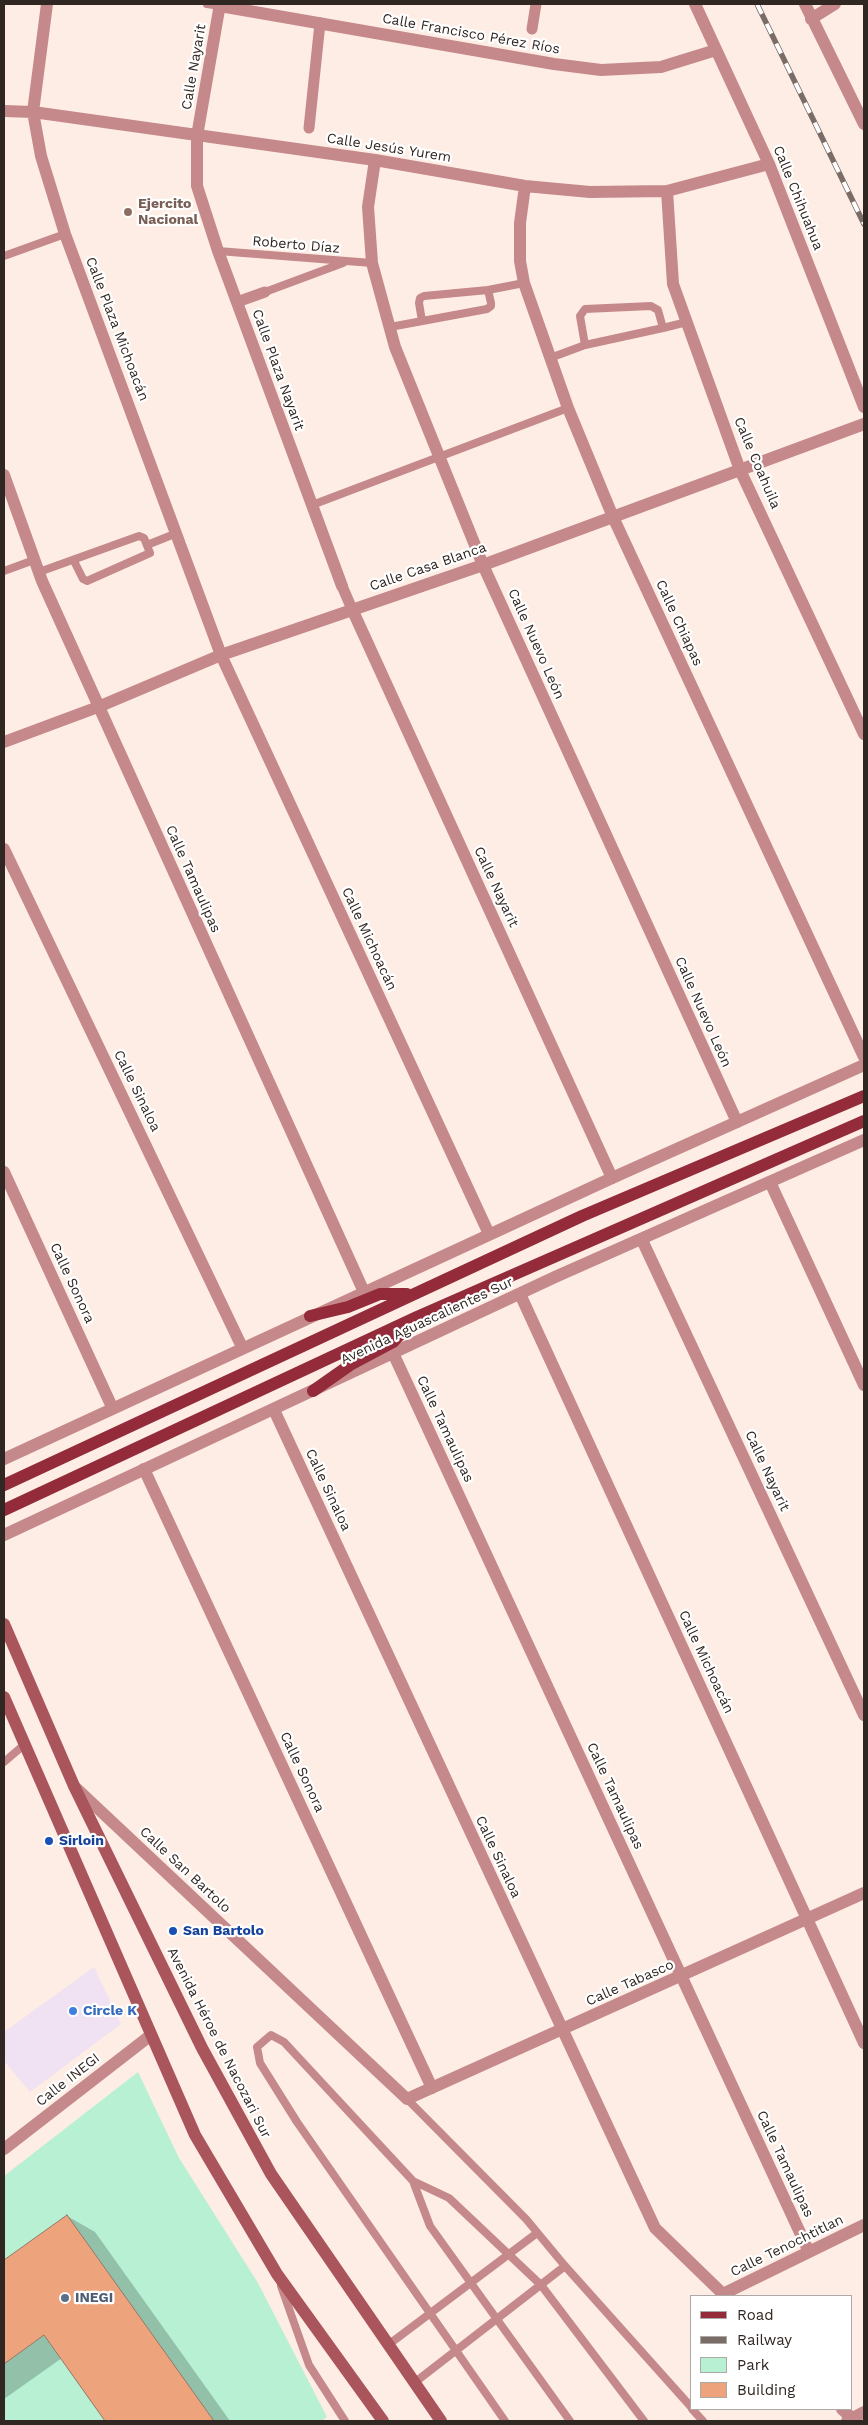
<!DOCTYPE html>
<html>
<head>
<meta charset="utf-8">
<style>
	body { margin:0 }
	#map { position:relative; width:868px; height:2425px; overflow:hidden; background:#feede4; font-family:"Work Sans",sans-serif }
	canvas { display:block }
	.frame { position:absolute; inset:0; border:5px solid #312722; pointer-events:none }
	.legend { position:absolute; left:690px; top:2295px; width:162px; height:115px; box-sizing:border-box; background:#fff; border:1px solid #ada9a7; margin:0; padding:6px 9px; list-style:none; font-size:15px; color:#312722 }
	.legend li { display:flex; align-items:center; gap:10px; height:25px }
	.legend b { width:25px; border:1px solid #ada9a7 }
</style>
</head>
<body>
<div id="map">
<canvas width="868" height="2425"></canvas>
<div class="frame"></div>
<ul class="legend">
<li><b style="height:6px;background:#932b3b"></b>Road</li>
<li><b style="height:6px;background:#7a6d67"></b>Railway</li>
<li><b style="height:14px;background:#b8f0d4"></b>Park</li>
<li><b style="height:14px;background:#eda37b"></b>Building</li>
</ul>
</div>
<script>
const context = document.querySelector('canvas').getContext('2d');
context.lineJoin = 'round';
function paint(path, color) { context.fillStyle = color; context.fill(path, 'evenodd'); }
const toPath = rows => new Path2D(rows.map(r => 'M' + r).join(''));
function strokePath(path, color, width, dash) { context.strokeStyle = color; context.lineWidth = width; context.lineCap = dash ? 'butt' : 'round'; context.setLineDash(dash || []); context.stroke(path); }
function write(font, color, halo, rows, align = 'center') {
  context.font = font + ' "Work Sans",sans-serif'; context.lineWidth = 4.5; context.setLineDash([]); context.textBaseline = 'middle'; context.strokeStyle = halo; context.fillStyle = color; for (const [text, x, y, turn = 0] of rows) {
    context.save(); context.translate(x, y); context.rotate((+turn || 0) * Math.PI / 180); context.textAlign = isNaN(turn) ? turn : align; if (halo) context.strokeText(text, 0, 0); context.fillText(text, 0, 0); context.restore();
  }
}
const commercial = toPath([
	[94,1967,121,2024,30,2092,4,2061,4,2032]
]);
const green = toPath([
	[138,2072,179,2158,258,2283,327,2417,321,2421,214,2421,67,2215,4,2260,4,2176],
	[44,2335,105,2421,4,2421,4,2364]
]);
const shadow = toPath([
	[67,2216,95,2232,230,2421,106,2421,62,2358,4,2399,4,2261]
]);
const building = toPath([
	[67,2215,214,2421,105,2421,44,2335,4,2364,4,2260,67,2215]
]);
const service = toPath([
	[207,4,220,6],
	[218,251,372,263],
	[4,256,65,234],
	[265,292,343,263],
	[422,321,419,303,420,298,424,296,488,290,524,283],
	[390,327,487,309,491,306,491,303,488,290],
	[585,345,580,316,585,309,651,306,658,310,663,328,687,322],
	[550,358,585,345,663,328],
	[312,505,568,408],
	[147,545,177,533],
	[4,571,34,560],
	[39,572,139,536,144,538,150,553,87,581,83,579,74,561],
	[4,1762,25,1744],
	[407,2099,526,2219,565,2266,692,2408],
	[413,2181,449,2198,541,2285,644,2421],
	[281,2286,309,2365,345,2421],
	[388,2345,537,2233],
	[414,2383,565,2266],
	[692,2409,703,2421],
	[505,2421,297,2122,260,2063,257,2047,271,2035,284,2042,413,2181,430,2226,570,2421]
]);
const pedestrian = toPath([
	[532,29,536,4],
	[309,128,320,23],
	[237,302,265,292],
	[342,586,352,609]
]);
const minor = toPath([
	[47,4,33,112,41,156,65,234,221,655,489,1234],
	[220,4,197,136,197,186,218,251,342,586],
	[695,4,769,164,864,407],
	[805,4,864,124],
	[220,6,554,64,601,70,661,67,716,50],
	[811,19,835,4],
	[4,111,33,112,375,160,525,186,590,192,667,191,769,164],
	[375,160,368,207,372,263,395,347,483,565,737,1122],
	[525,186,520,223,520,261,524,283,568,408,613,517,864,1057],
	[667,191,673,284,740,470,864,734],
	[4,475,42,581,364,1292],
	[352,609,612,1178],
	[4,742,98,707,221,655,483,565,864,424],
	[4,849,242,1347],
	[4,1172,112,1407],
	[770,1182,864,1385],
	[642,1240,864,1715],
	[520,1294,864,2043],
	[393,1353,809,2252],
	[274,1410,655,2228,725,2296],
	[144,1469,432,2088],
	[75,1787,407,2099,864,1893],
	[4,2149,151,2035],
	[723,2294,864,2225],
	[842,2409,855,2421],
	[847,2421,864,2412]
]);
const tertiary = toPath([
	[4,1459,612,1178,864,1065],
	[4,1535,555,1277,864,1140]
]);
const secondary = toPath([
	[4,1624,74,1786,202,2048,271,2174,441,2421],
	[4,1697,195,2135,277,2274,383,2421]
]);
const primary = toPath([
	[310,1316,348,1307,380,1294,407,1294],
	[313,1391,350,1365,393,1342,411,1323],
	[4,1485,582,1216,864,1096],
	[4,1510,417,1317,864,1121]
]);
const rail = toPath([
	[757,4,864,224]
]);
const markers = [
	[128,212,5,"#8d6e63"],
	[49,1841,5,"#1a4fb4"],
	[173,1931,5,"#1a4fb4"],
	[73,2011,5,"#3f7fe0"],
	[65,2298,5,"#5c6f8a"]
];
const streetNames = [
	["Calle Francisco Pérez Ríos",471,34,10],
	["Calle Nayarit",194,67,-80],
	["Calle Jesús Yurem",389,148,9],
	["Calle Chihuahua",798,198,68],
	["Roberto Díaz",296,245,5],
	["Calle Plaza Michoacán",117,329,69],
	["Calle Plaza Nayarit",278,370,70],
	["Calle Coahuila",757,463,67],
	["Calle Casa Blanca",428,567,-19],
	["Calle Chiapas",679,623,65],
	["Calle Nuevo León",536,644,66],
	["Calle Tamaulipas",193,879,66],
	["Calle Nayarit",496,887,65],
	["Calle Michoacán",369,939,65],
	["Calle Nuevo León",703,1012,66],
	["Calle Sinaloa",137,1091,64],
	["Calle Sonora",72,1283,65],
	["Avenida Aguascalientes Sur",427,1321,-25],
	["Calle Tamaulipas",445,1429,65],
	["Calle Nayarit",767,1471,65],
	["Calle Sinaloa",328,1490,65],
	["Calle Michoacán",706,1662,65],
	["Calle Sonora",302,1772,65],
	["Calle Tamaulipas",615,1796,65],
	["Calle Sinaloa",498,1857,65],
	["Calle San Bartolo",185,1870,43],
	["Calle Tabasco",630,1983,-24],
	["Avenida Héroe de Nacozari Sur",219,2043,63],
	["Calle INEGI",68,2080,-38],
	["Calle Tamaulipas",785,2164,65],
	["Calle Tenochtitlan",787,2246,-26]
];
const educationNames = [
	["Ejercito",138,204],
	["Nacional",138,220]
];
const transitNames = [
	["Sirloin",59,1841],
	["San Bartolo",183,1931]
];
const shopNames = [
	["Circle K",83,2011]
];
const serviceNames = [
	["INEGI",75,2298]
];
paint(commercial, '#f0e1f3');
paint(green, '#b8f0d4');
paint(shadow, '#0003');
paint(building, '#eda37b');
strokePath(building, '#90776a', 1);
strokePath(service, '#c5898c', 8);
strokePath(pedestrian, '#c5898c', 11);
strokePath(minor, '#c5898c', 12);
strokePath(tertiary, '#c5898c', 12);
strokePath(secondary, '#aa555c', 12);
strokePath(primary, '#932b3b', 12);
strokePath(rail, '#7a6d67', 5.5);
strokePath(rail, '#fff', 4, [11]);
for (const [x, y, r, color] of markers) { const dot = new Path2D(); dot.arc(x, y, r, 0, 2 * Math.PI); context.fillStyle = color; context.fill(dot); strokePath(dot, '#fff', 2); }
write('14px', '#312722', '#fff', streetNames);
write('bold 14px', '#785e54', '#fff', educationNames, 'left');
write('bold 14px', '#164399', '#fff', transitNames, 'left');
write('bold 14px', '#366cbe', '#fff', shopNames, 'left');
write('bold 14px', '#4e5e75', '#fff', serviceNames, 'left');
</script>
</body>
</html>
